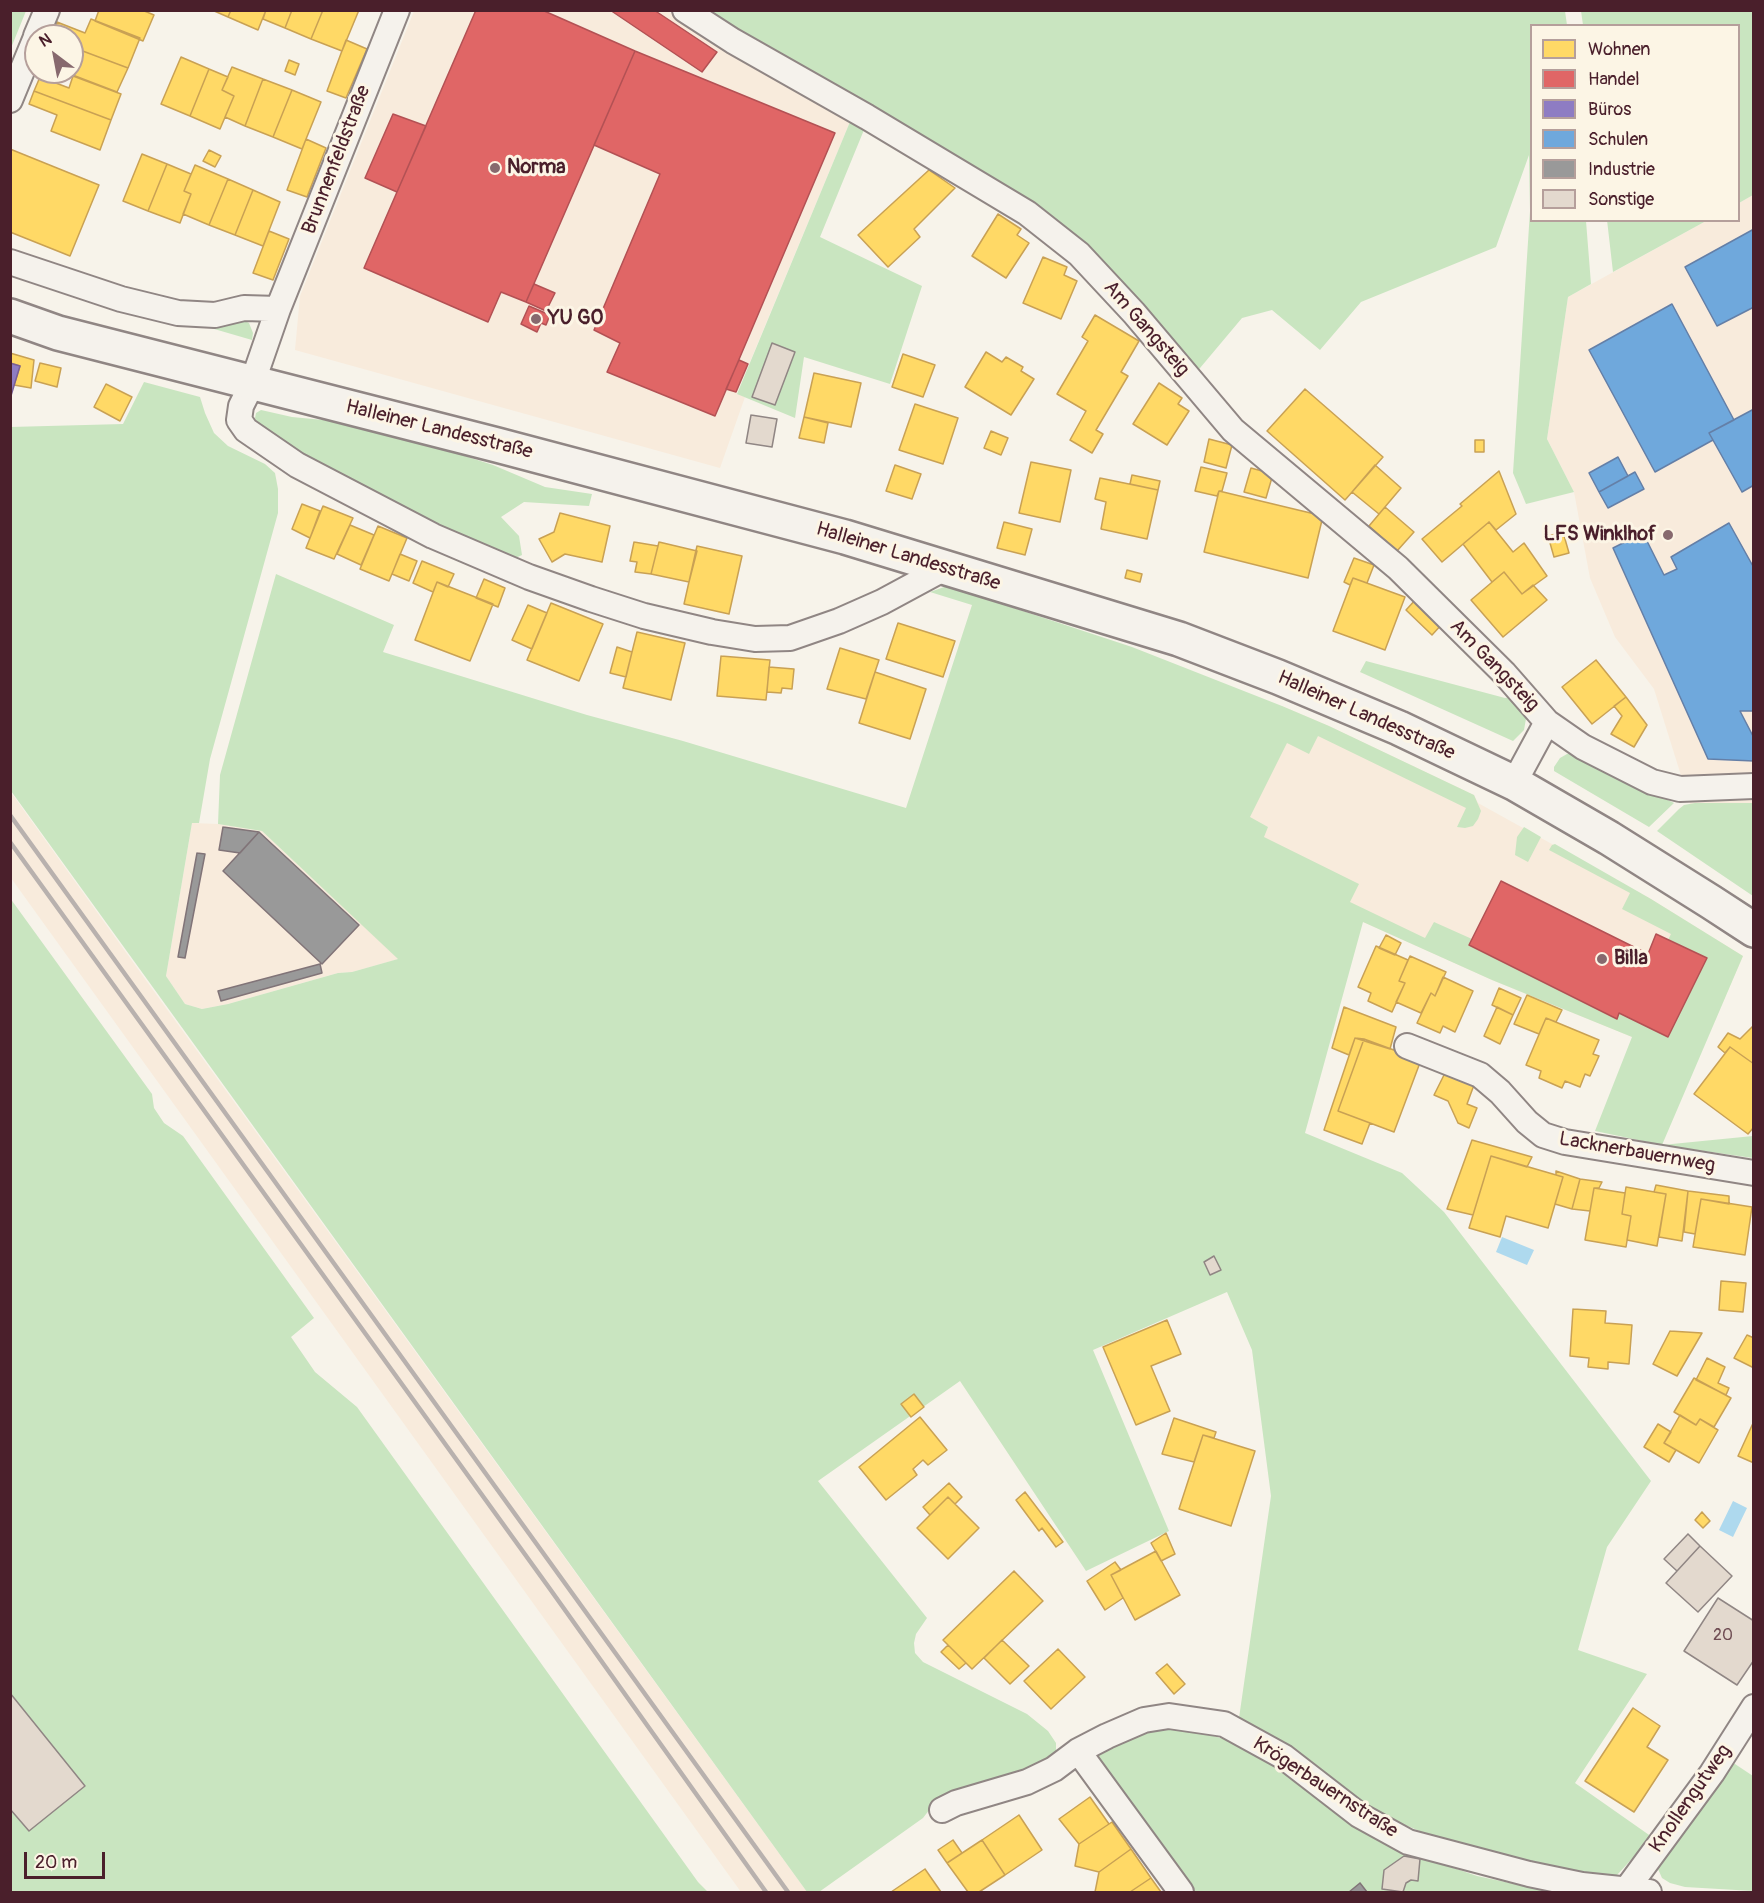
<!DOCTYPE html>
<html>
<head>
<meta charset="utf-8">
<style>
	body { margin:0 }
	#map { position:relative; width:1764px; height:1903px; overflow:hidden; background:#f7f3ea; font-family:Pangolin,sans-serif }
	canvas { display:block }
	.frame { position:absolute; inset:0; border:12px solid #4a1f2b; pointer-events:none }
	.legend { position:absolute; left:1530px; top:24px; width:210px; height:198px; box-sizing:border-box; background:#fcf5e5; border:2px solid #b59f9b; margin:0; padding:8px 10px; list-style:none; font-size:18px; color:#4a1f2b }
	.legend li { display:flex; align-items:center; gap:12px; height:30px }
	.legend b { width:30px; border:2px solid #b59f9b }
	.north { position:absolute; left:24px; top:24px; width:60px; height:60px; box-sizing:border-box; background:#fcf5e5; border:2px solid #b59f9b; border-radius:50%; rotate:328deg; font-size:16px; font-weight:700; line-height:24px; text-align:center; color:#4a1f2b }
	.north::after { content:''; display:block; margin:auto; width:21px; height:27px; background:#87696e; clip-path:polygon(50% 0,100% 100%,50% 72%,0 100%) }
	.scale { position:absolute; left:24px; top:1852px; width:81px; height:27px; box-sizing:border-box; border:3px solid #4a1f2b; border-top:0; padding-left:8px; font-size:18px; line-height:21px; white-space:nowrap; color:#4a1f2b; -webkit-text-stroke:4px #fcf5e5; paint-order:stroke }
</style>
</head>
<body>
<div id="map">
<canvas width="1764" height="1903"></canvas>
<div class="frame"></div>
<ul class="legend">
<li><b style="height:16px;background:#ffd966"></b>Wohnen</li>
<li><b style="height:16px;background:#e06666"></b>Handel</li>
<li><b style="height:16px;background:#8e7cc3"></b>Büros</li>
<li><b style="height:16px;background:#6fa8dc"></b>Schulen</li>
<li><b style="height:16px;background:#999"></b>Industrie</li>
<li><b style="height:16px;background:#e3d9ce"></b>Sonstige</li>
</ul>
<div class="north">N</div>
<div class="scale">20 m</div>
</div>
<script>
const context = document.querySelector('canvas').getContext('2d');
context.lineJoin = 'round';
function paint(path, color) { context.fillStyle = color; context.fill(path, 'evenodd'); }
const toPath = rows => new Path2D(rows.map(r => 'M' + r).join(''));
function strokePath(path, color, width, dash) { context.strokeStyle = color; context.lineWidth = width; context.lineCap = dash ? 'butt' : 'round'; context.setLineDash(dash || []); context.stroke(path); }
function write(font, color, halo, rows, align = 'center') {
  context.font = font + ' Pangolin,sans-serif'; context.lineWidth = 6; context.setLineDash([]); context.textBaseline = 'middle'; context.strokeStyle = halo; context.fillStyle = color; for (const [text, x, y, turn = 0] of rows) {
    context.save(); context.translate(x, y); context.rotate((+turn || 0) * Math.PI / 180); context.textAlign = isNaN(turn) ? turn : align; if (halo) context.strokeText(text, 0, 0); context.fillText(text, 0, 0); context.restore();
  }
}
const built = toPath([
	[414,11,668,11,705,36,852,117,737,393,745,397,720,468,295,350,300,296],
	[1753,195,1753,896,1694,817,1654,689,1615,637,1590,578,1574,492,1547,439,1568,297,1706,221,1738,220,1739,203],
	[1282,706,1329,726,1474,795,1478,803,1651,899,1743,956,1696,1063,1492,980,1363,922,1236,825],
	[10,791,153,990,807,1892,741,1892,11,878],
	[192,823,218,824,262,831,399,959,352,972,338,973,228,1004,202,1009,185,1004,166,976]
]);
const green = toPath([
	[11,10,26,11,11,48,10,11],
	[703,11,1565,11,1567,25,1532,26,1532,220,1586,221,1591,284,1568,297,1547,439,1574,492,1526,504,1513,473,1530,211,1529,155,1496,247,1361,302,1320,350,1272,310,1242,318,1195,374,1085,248],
	[1581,11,1753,11,1753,195,1739,203,1738,26,1583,25],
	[852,117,866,125,820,237,922,286,890,384,804,357,795,418,737,394],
	[1607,220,1706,220,1706,221,1613,272],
	[243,320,249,323,253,333,252,340,197,324],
	[144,382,200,397,205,413,214,433,228,446,265,464,275,473,278,489,278,513,210,759,199,823,192,823,166,976,185,1004,202,1009,228,1004,338,973,352,972,398,959,262,831,218,824,220,775,276,574,394,625,383,652,587,715,683,741,906,808,972,605,930,592,947,586,1132,647,1282,706,1329,726,1474,795,1481,811,1478,819,1473,826,1465,828,1457,827,1466,808,1318,736,1309,754,1287,743,1250,817,1268,827,1264,837,1359,884,1350,902,1425,938,1434,922,1472,939,1469,945,1617,1019,1619,1013,1668,1037,1707,958,1668,940,1671,934,1622,909,1630,893,1549,850,1552,845,1555,844,1651,899,1743,956,1662,1145,1753,1136,1753,1158,1662,1145,1595,1131,1632,1037,1492,980,1363,922,1305,1133,1402,1173,1444,1212,1651,1481,1607,1547,1578,1650,1647,1674,1575,1783,1652,1837,1617,1875,1593,1877,1443,1841,1363,1807,1238,1725,1271,1496,1252,1350,1227,1292,1093,1350,1169,1531,1086,1571,960,1381,818,1481,927,1618,916,1634,914,1643,915,1653,923,1662,1027,1714,1048,1731,1056,1743,1056,1753,1046,1760,1004,1780,933,1805,923,1818,819,1892,807,1892,11,791,10,427,123,424],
	[261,410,292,417,365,424,493,465,545,487,592,494,589,506,524,502,501,517,519,536,522,555,513,559,428,522,310,459,258,425,255,418,256,413],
	[1366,661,1505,698,1510,697,1527,713,1524,730,1513,741,1360,672],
	[1567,754,1573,754,1674,803,1649,827,1554,771,1554,767,1560,758],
	[1695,803,1753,803,1753,896,1657,831,1679,809,1684,805],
	[1524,827,1541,837,1528,862,1515,855,1517,837],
	[10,898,152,1094,154,1108,164,1123,183,1136,314,1318,291,1337,315,1372,357,1407,698,1882,708,1892,11,1892],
	[1189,1729,1238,1743,1402,1850,1477,1876,1553,1892,1195,1892,1097,1756,1099,1752,1147,1731],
	[1729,1760,1753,1776,1753,1891,1685,1887,1670,1883,1662,1878,1658,1869,1660,1860]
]);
const water = toPath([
	[1502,1237,1534,1250,1527,1265,1496,1252],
	[1733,1501,1747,1508,1733,1537,1719,1530]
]);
const homes = toPath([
	[99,10,142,10,154,15,143,41,95,21,99,10],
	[212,10,231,10,228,17,212,10],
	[231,10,266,10,258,30,228,17,231,10],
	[266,10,292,10,285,28,263,19,266,10],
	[292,10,323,10,311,39,285,28,292,10],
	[323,10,359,10,342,51,311,39,323,10],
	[91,19,140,38,128,68,72,47,72,36,51,36,57,22,85,33,91,19],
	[346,40,367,49,346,98,327,91,346,40],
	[72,47,128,68,117,92,70,74,75,61,72,59,72,47],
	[181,57,209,69,190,116,161,104,181,57],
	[289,60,299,64,295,75,285,71,289,60],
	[232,67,263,79,245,126,225,117,234,96,222,90,232,67],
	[209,69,228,77,222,90,234,96,220,129,190,116,209,69],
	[73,76,121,94,111,120,34,91,40,77,69,88,73,76],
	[263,79,292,90,273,137,245,126,263,79],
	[292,90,321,102,302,149,273,137,292,90],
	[34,91,111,120,100,150,51,131,57,115,29,104,34,91],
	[306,139,326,148,307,197,287,190,306,139],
	[10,149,99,185,70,256,10,232,10,149],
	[209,150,221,156,215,167,203,161,209,150],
	[142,154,167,164,148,211,123,201,142,154],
	[167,164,191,174,184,191,191,194,180,223,148,211,167,164],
	[195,165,228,179,209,225,183,214,191,194,184,191,195,165],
	[929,170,955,188,914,229,920,237,888,267,858,235,929,170],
	[228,179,253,190,235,235,209,225,228,179],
	[253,190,280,202,263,246,235,235,253,190],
	[998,214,1021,229,1017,235,1029,243,1006,278,972,256,998,214],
	[269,231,289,239,273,280,253,273,269,231],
	[1043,257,1067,267,1064,275,1077,281,1061,319,1023,303,1043,257],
	[1095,315,1139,341,1121,372,1128,376,1096,430,1103,434,1092,453,1070,440,1086,411,1057,394,1088,341,1082,337,1095,315],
	[986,352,1002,362,1006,357,1023,367,1021,371,1034,379,1011,415,965,387,986,352],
	[10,353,34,360,31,388,14,385,20,366,10,363,10,353],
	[903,354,935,365,923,397,892,387,903,354],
	[40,363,61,368,57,387,35,381,40,363],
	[814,373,861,383,851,427,804,417,814,373],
	[1159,383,1182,398,1178,404,1189,411,1167,445,1133,424,1159,383],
	[106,384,132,397,120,421,94,407,106,384],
	[1305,389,1383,457,1345,500,1267,431,1305,389],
	[915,404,958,418,943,464,899,450,915,404],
	[804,417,828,423,824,443,799,438,804,417],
	[991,431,1008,438,1001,455,984,448,991,431],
	[1209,439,1232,445,1226,468,1204,462,1209,439],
	[1475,440,1484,440,1484,452,1475,452,1475,440],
	[1031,462,1071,470,1060,522,1019,513,1031,462],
	[895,465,921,474,912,499,886,491,895,465],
	[1375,465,1401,488,1379,514,1352,492,1375,465],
	[1201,467,1227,473,1222,491,1219,491,1217,496,1195,491,1201,467],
	[1251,468,1273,474,1266,498,1244,492,1251,468],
	[1499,471,1516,514,1496,530,1489,522,1442,562,1422,539,1462,506,1460,504,1499,471],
	[1132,475,1160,481,1158,490,1130,484,1132,475],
	[1100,478,1158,490,1147,539,1101,529,1106,502,1095,499,1100,478],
	[1219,491,1323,516,1308,578,1204,552,1219,491],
	[302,504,320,511,310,538,292,529,302,504],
	[323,506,353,518,334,559,306,548,323,506],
	[1385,507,1414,532,1397,551,1369,526,1385,507],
	[560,513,610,526,602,562,565,554,552,562,539,539,554,532,560,513],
	[1004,522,1032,529,1025,555,997,548,1004,522],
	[1489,522,1513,552,1524,543,1547,576,1522,594,1504,572,1492,582,1463,544,1489,522],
	[350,525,374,535,361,565,337,554,350,525],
	[378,526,407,538,389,581,360,569,378,526],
	[1563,532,1569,553,1554,557,1548,536,1563,532],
	[634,542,658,546,651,574,635,572,637,562,630,561,634,542],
	[659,542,697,551,689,582,651,574,659,542],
	[697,546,742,556,729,614,684,604,697,546],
	[400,554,417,561,409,581,392,574,400,554],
	[1354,558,1374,565,1367,583,1353,578,1350,585,1344,582,1354,558],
	[422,561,454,574,448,587,437,582,433,592,413,583,422,561],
	[1127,570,1142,574,1140,582,1125,578,1127,570],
	[1504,572,1522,594,1533,585,1547,600,1503,637,1471,600,1504,572],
	[1353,578,1405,597,1385,650,1333,631,1353,578],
	[484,579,505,588,498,607,476,598,484,579],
	[437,582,493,604,470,661,415,640,437,582],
	[1417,598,1443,623,1432,635,1406,610,1417,598],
	[551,603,603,624,579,681,527,660,551,603],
	[528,605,547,613,532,649,512,640,528,605],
	[898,623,955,641,943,677,886,659,898,623],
	[637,632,685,643,671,700,623,688,637,632],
	[617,647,632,652,626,677,610,673,617,647],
	[840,648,879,660,866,699,827,689,840,648],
	[721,656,770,660,766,700,717,696,721,656],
	[1596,660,1626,697,1592,724,1562,687,1596,660],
	[769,667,794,669,792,689,782,688,781,693,767,692,769,667],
	[875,672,926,689,910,739,859,723,875,672],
	[1626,697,1647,725,1634,747,1611,734,1622,716,1614,706,1626,697],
	[1386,935,1401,943,1395,955,1379,948,1386,935],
	[1376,946,1408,960,1399,981,1405,983,1392,1012,1368,1001,1371,993,1358,987,1376,946],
	[1410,956,1446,972,1435,996,1431,993,1421,1013,1396,1002,1405,983,1399,981,1410,956],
	[1443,977,1473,991,1455,1032,1443,1026,1440,1033,1417,1023,1431,993,1435,996,1443,977],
	[1499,988,1521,998,1513,1015,1492,1005,1499,988],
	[1527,995,1562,1010,1556,1022,1546,1018,1539,1034,1514,1024,1527,995],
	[1344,1007,1396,1027,1390,1049,1355,1038,1349,1055,1332,1048,1344,1007],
	[1497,1007,1513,1015,1500,1044,1484,1036,1497,1007],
	[1546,1018,1599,1040,1593,1054,1599,1056,1590,1076,1585,1074,1580,1087,1565,1081,1562,1088,1539,1078,1541,1071,1526,1065,1546,1018],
	[1754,1025,1754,1064,1730,1047,1725,1053,1718,1047,1728,1033,1740,1039,1754,1025],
	[1355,1038,1364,1039,1338,1111,1370,1123,1362,1144,1324,1130,1355,1038],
	[1364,1039,1421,1060,1394,1132,1338,1111,1364,1039],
	[1730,1047,1754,1064,1754,1127,1748,1134,1694,1094,1730,1047],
	[1445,1073,1474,1085,1467,1104,1477,1108,1469,1128,1458,1123,1448,1101,1434,1095,1445,1073],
	[1472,1140,1532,1157,1527,1167,1491,1156,1473,1215,1447,1209,1472,1140],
	[1491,1156,1563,1177,1548,1228,1506,1216,1500,1237,1469,1228,1491,1156],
	[1556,1171,1580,1179,1572,1209,1555,1204,1563,1177,1556,1175,1556,1171],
	[1580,1179,1602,1182,1599,1188,1594,1188,1590,1211,1572,1209,1580,1179],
	[1656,1185,1688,1191,1682,1241,1659,1237,1666,1194,1654,1192,1656,1185],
	[1626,1187,1666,1194,1657,1246,1627,1240,1631,1216,1622,1214,1626,1187],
	[1594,1188,1625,1193,1622,1214,1631,1216,1626,1247,1585,1240,1594,1188],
	[1688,1191,1729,1196,1729,1204,1701,1199,1695,1234,1684,1232,1688,1191],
	[1701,1199,1752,1207,1745,1255,1693,1247,1701,1199],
	[1721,1281,1746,1283,1743,1312,1719,1310,1721,1281],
	[1573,1309,1606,1311,1605,1323,1632,1325,1629,1364,1608,1362,1608,1369,1588,1367,1589,1358,1570,1356,1573,1309],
	[1167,1320,1181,1354,1151,1366,1170,1411,1136,1425,1103,1347,1167,1320],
	[1670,1331,1702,1333,1677,1376,1653,1364,1670,1331],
	[1747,1335,1754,1338,1754,1368,1734,1358,1747,1335],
	[1707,1358,1725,1367,1718,1383,1729,1388,1726,1395,1696,1380,1707,1358],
	[1694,1378,1731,1398,1714,1427,1700,1419,1696,1425,1674,1412,1694,1378],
	[914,1394,924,1407,911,1417,901,1404,914,1394],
	[1680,1415,1696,1425,1700,1419,1718,1430,1699,1463,1664,1443,1680,1415],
	[920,1417,947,1450,928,1465,923,1460,913,1469,917,1475,886,1500,859,1467,920,1417],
	[1174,1418,1216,1432,1214,1438,1203,1435,1194,1462,1162,1454,1174,1418],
	[1754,1421,1754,1463,1738,1456,1754,1421],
	[1658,1424,1671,1432,1664,1443,1676,1450,1669,1462,1644,1447,1658,1424],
	[1203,1435,1255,1451,1231,1526,1179,1509,1203,1435],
	[949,1483,962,1497,955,1504,948,1497,930,1515,923,1507,949,1483],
	[1025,1492,1063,1542,1056,1547,1042,1528,1039,1531,1016,1500,1025,1492],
	[948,1497,979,1528,948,1559,917,1528,948,1497],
	[1702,1512,1710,1521,1703,1528,1695,1520,1702,1512],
	[1166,1533,1175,1554,1161,1561,1151,1543,1166,1533],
	[1156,1551,1180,1595,1135,1620,1111,1575,1156,1551],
	[1115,1562,1121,1570,1111,1575,1123,1598,1105,1610,1087,1581,1115,1562],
	[1014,1571,1043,1601,972,1669,943,1640,1014,1571],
	[1002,1640,1029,1666,1010,1684,984,1658,1002,1640],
	[948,1645,966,1663,959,1669,941,1652,948,1645],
	[1058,1649,1085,1677,1051,1709,1024,1681,1058,1649],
	[1167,1664,1185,1684,1174,1694,1156,1673,1167,1664],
	[1633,1708,1660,1726,1647,1747,1668,1760,1634,1812,1585,1781,1633,1708],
	[1090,1797,1109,1824,1079,1844,1059,1819,1090,1797],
	[1019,1815,1042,1850,1005,1875,982,1840,1019,1815],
	[1112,1822,1131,1849,1099,1872,1075,1866,1079,1844,1112,1822],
	[953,1840,962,1853,947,1863,938,1850,953,1840],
	[982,1840,1005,1875,979,1892,968,1892,947,1863,982,1840],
	[1131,1849,1151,1878,1130,1892,1095,1892,1099,1872,1131,1849],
	[925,1869,941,1892,891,1892,925,1869],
	[1151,1878,1161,1892,1130,1892,1151,1878]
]);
const shops = toPath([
	[476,10,542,10,635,51,526,302,501,292,488,322,364,268,476,10],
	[610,10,654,10,717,52,702,72,610,10],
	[635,51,835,133,715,416,607,372,620,343,594,330,660,174,594,145,635,51],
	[393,114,426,126,397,192,365,178,393,114],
	[534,284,555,293,546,311,526,302,534,284],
	[529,306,550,315,546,325,541,323,537,332,521,324,529,306],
	[739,360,748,364,736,392,726,389,739,360],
	[1501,881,1648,954,1656,934,1707,958,1668,1037,1619,1013,1617,1019,1469,945,1501,881]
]);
const offices = toPath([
	[10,363,20,366,10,399,10,363]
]);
const schools = toPath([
	[1754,229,1754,307,1717,326,1685,267,1754,229],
	[1672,304,1734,420,1709,433,1713,440,1655,472,1589,350,1672,304],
	[1754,409,1754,485,1742,492,1709,433,1754,409],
	[1618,457,1628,476,1599,492,1589,473,1618,457],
	[1635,472,1644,489,1608,508,1599,492,1635,472],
	[1729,523,1754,568,1754,711,1740,711,1754,738,1754,761,1708,759,1613,548,1643,533,1664,575,1677,569,1671,557,1729,523]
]);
const industry = toPath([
	[223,827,259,832,240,853,219,850,223,827],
	[259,832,359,925,322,964,223,871,259,832],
	[197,853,205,854,185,958,178,957,197,853],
	[320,964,322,973,221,1001,218,991,320,964],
	[1360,1883,1367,1892,1349,1892,1360,1883]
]);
const building = toPath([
	[772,343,795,352,775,405,752,397,772,343],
	[751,415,777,419,772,447,746,443,751,415],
	[1214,1256,1221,1270,1210,1275,1204,1262,1214,1256],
	[1688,1534,1700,1546,1677,1571,1664,1559,1688,1534],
	[1700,1546,1732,1576,1698,1612,1666,1583,1700,1546],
	[1718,1598,1754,1621,1754,1660,1737,1685,1684,1651,1718,1598],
	[10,1693,85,1786,29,1831,10,1809,10,1693],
	[1404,1856,1420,1859,1418,1881,1411,1880,1406,1883,1403,1892,1382,1889,1384,1870,1404,1856]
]);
const minor = toPath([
	[397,10,278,309,252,384,241,406,239,420,246,430,297,465,433,536,529,577,591,599,644,616,712,632,755,639,790,638,839,621,882,602,945,568],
	[685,10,733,41,867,117,1027,213,1079,254,1134,313,1233,430,1398,568,1504,673,1547,722],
	[36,36,47,10],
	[10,100,36,37],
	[10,262,121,299,178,313,215,315,244,308,278,309],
	[1514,783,1547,722,1583,747,1652,782,1680,789,1754,786],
	[1407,1046,1480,1075,1500,1092,1527,1122,1543,1135,1565,1142,1754,1173],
	[1078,1751,1181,1892],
	[942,1810,956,1803,1027,1782,1054,1769,1078,1751,1107,1736,1144,1720,1169,1716,1224,1724,1284,1757,1359,1815,1408,1842,1529,1874,1582,1885,1649,1892],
	[1626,1890,1712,1773,1754,1707]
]);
const secondary = toPath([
	[10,316,58,333,497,445,845,537,1179,639,1278,677,1399,728,1514,783,1609,838,1711,902,1754,930]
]);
const rail = toPath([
	[10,815,788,1892],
	[10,842,550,1589,766,1892]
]);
const markers = [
	[495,168,6,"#87696e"],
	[536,319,6,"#87696e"],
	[1668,535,6,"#87696e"],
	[1602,959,6,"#87696e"]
];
const numberNames = [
	["20",1723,1636]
];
const streetNames = [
	["Brunnenfeldstraße",337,160,-69],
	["Am Gangsteig",1146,329,49],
	["Halleiner Landesstraße",439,430,14],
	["Halleiner Landesstraße",908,557,17],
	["Am Gangsteig",1494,666,46],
	["Halleiner Landesstraße",1366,716,24],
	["Lacknerbauernweg",1637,1153,10],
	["Krögerbauernstraße",1325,1788,33],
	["Knollengutweg",1691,1799,-55]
];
const poiNames = [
	["Norma",507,168],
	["YU GO",548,319],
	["LFS Winklhof",1656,535,"right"],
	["Billa",1614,959]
];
paint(built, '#f8ebdc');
paint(green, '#c9e5c0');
paint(water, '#aed9ee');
paint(homes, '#ffd966');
strokePath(homes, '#c9a154', 1.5);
paint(shops, '#e06666');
strokePath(shops, '#b35154', 1.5);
paint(offices, '#8e7cc3');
strokePath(offices, '#7a6095', 1.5);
paint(schools, '#6fa8dc');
strokePath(schools, '#647fa7', 1.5);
paint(industry, '#999');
strokePath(industry, '#817478', 1.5);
paint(building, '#e3d9ce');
strokePath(building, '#908684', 1.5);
strokePath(minor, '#908684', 28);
strokePath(secondary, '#908684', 38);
strokePath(minor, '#f5f2ec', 24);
strokePath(secondary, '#f5f2ec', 33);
strokePath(rail, '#b8b1ae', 4.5);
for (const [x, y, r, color] of markers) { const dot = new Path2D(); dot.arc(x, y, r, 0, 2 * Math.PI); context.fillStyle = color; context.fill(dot); strokePath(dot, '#fcf5e5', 2); }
write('16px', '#704e54', null, numberNames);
write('20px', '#4a1f2b', '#fcf5e5', streetNames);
write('bold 20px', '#4a1f2b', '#fcf5e5', poiNames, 'left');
</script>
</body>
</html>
